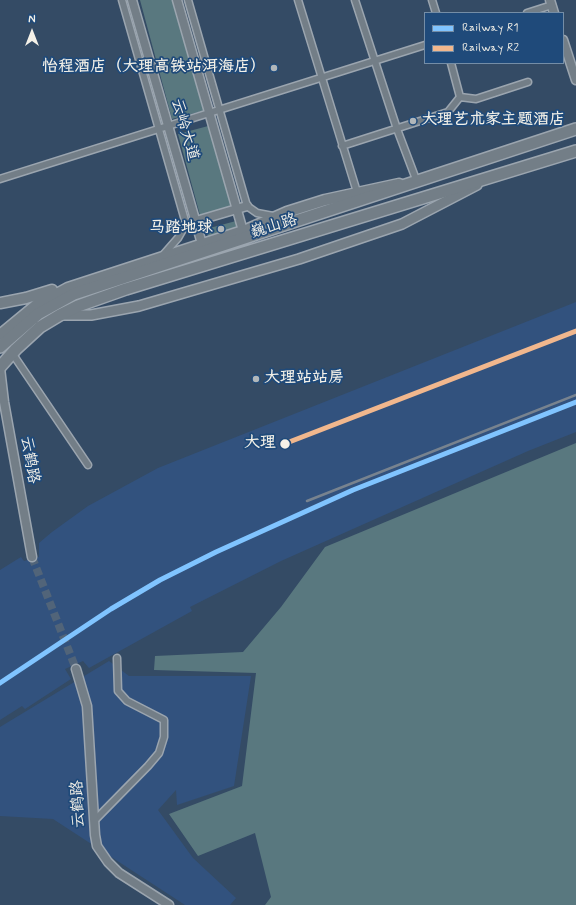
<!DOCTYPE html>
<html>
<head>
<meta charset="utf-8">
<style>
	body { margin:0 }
	#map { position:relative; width:576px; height:905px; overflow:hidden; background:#344b65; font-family:Mynerve,sans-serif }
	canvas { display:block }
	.legend { position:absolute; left:424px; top:12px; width:140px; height:52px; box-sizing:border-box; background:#1f4a7a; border:1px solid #748da6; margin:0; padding:5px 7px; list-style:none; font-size:12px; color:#f4f1e8 }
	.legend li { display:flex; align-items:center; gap:8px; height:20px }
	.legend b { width:20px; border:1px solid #748da6 }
	.north { position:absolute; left:12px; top:12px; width:40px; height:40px; -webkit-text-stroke:3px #1f4a7a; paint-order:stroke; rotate:0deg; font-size:11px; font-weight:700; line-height:16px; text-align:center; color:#f4f1e8 }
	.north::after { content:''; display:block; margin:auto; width:14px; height:18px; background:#f4f1e8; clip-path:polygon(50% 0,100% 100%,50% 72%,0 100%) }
</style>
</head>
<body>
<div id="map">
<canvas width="576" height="905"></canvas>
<ul class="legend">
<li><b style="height:5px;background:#80c4ff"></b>Railway R1</li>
<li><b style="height:5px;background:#f1b78d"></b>Railway R2</li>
</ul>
<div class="north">N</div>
</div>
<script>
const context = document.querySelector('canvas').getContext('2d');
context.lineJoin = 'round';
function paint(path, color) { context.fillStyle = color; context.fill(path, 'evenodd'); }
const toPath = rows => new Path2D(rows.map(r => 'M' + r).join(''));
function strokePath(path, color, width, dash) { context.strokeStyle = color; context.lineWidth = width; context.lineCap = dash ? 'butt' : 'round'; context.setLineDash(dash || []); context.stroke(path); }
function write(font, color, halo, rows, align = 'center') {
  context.font = font + ' Mynerve,"LXGW WenKai TC",sans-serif'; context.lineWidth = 3.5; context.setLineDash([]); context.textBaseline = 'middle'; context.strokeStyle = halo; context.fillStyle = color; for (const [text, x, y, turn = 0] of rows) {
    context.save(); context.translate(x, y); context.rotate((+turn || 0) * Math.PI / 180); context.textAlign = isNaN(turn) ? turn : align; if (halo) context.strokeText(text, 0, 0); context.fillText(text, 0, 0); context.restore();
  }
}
const built = toPath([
	[576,302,576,432,528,451,281,561,190,607,192,611,89,668,83,661,65,669,71,679,25,709,22,706,0,720,0,570,21,557,24,561,39,557,39,543,52,532,88,506,158,468],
	[109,661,129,676,251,676,234,786,177,805,176,790,158,810,193,858,236,898,230,905,185,905,53,819,0,816,0,727]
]);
const green = toPath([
	[140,0,176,0,206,110,172,119],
	[212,125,234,206,200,215,178,134],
	[236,221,238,229,208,237,206,229],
	[576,443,576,905,265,905,271,897,255,833,198,856,169,814,242,786,256,673,154,670,155,656,243,652,281,607,325,547]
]);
const tertiaryTunnel = toPath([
	[32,557,76,669]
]);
const minor = toPath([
	[122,0,186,224,178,238,164,254],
	[188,0,247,206,257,213,273,216],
	[298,0,357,192],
	[355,0,397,129,417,182],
	[432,0,436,13],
	[527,13,552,5],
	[451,63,460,97],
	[460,97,476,99,528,82],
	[342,146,448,112,460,97],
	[0,179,425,45],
	[12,353,88,465],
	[94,821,148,766,159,753,164,737,164,720,127,701,118,691,117,658]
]);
const tertiary = toPath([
	[132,0,202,244],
	[177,0,243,231],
	[550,0,554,13],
	[563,40,576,80],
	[186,224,247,206],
	[0,368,4,402,32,557],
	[76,669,87,706,95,835,97,846,108,862,119,873,169,905]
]);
const secondary = toPath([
	[60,315,91,315,139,306,299,259,402,224,477,185]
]);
const primary = toPath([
	[0,303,26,298,52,290],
	[0,335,35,306,68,288,246,230,287,212,325,200,399,184]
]);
const trunk = toPath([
	[0,347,38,314,74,294,576,129],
	[0,367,16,349,40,327,60,315,78,306,126,289,576,151]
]);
const rail = toPath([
	[284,444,576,331],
	[307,501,576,395],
	[0,683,111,609,160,580,216,552,353,490,576,402]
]);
const rail1 = toPath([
	[0,683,111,609,160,580,216,552,353,490,576,402]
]);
const rail2 = toPath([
	[284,444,576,331]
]);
const markers = [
	[274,68,4,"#b1b7ba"],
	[413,121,4,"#b1b7ba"],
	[221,229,4,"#b1b7ba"],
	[256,379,4,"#b1b7ba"],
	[285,444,5.5,"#f4f1e8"]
];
const poiNames = [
	["怡程酒店（大理高铁站洱海店）",266,68],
	["大理艺术家主题酒店",421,121,"left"],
	["马踏地球",213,229],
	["大理站站房",264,379,"left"]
];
const streetNames = [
	["云岭大道",184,130,74],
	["巍山路",274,227,-17],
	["云鹤路",29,460,80],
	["云鹤路",79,804,-92]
];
const stopNames = [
	["大理",276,444]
];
paint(built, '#32527e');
paint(green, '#59787f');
strokePath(tertiaryTunnel, '#516479', 8, [8, 4]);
strokePath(minor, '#9ba5af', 9);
strokePath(tertiary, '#9ba5af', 11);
strokePath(secondary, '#9ba5af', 12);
strokePath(primary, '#9ba5af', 13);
strokePath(trunk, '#9ba5af', 14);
strokePath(minor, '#737e87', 6);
strokePath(tertiary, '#737e87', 8);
strokePath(secondary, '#737e87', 9);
strokePath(primary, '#737e87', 10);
strokePath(trunk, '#737e87', 11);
strokePath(rail, '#78838f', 2.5);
strokePath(rail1, '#80c4ff', 5);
strokePath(rail2, '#f1b78d', 5);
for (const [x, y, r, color] of markers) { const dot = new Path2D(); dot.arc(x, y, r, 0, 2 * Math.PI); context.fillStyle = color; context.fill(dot); strokePath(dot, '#1f4a7a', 1.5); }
write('bold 16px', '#f4f1e8', '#1f4a7a', poiNames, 'right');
write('16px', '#f4f1e8', '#1f4a7a', streetNames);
write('bold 16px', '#f4f1e8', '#1f4a7a', stopNames, 'right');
</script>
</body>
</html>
